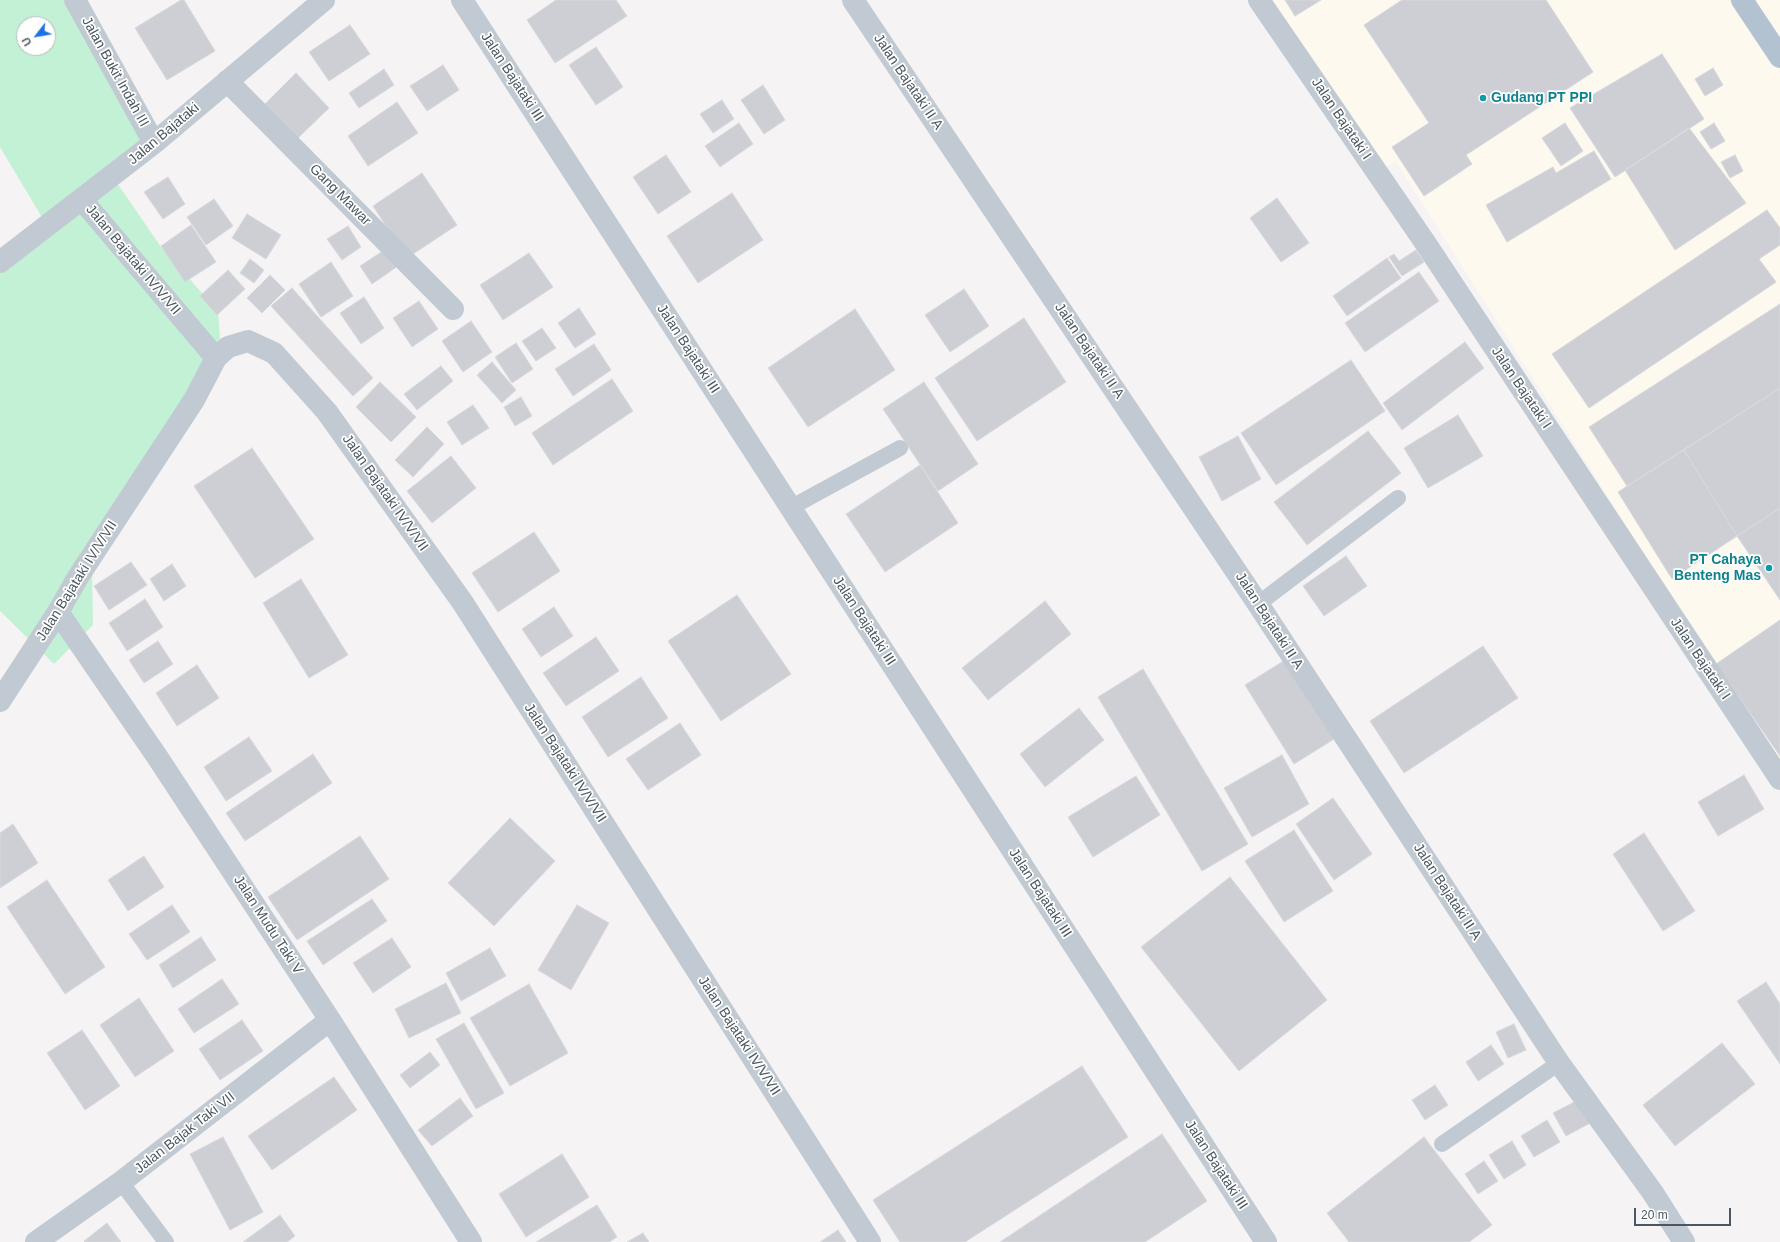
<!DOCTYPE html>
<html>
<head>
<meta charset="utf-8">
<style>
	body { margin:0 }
	#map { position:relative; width:1780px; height:1242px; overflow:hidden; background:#f5f3f3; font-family:Helvetica,sans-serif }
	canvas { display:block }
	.north { position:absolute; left:16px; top:16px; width:40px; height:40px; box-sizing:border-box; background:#fff; border:1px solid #b7bbc0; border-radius:50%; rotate:239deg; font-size:11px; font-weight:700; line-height:16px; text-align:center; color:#4a5661 }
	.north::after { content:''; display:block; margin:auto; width:14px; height:18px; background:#1a73e8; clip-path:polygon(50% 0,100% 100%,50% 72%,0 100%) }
	.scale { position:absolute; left:1634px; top:1208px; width:97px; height:18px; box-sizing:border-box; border:2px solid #4a5661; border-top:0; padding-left:5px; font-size:12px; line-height:14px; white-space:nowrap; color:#4a5661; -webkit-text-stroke:3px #fff; paint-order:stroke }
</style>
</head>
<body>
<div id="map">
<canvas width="1780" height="1242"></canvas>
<div class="north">U</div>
<div class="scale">20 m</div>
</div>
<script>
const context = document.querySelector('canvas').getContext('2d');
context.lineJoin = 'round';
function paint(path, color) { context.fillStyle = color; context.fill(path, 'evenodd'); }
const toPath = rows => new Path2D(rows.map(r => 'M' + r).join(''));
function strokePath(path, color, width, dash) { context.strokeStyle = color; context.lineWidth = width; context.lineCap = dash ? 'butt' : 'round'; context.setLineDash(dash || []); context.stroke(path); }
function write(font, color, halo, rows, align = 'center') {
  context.font = font + ' Helvetica,sans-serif'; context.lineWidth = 3.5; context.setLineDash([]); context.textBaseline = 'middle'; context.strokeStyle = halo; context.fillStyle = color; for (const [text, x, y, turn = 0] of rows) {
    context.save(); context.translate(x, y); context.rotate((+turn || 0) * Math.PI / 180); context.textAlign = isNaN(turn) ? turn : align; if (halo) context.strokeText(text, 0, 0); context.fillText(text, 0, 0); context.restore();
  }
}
const commercial = toPath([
	[1251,0,1780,0,1780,768,1396,162,1383,168]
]);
const green = toPath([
	[0,0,66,0,155,146,115,180,161,247,218,311,222,363,92,565,93,625,54,664,0,611,0,266,52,234,0,147],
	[24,24,48,24,48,48,24,48]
]);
const building = toPath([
	[181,0,184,0,215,51,167,80,135,28,181,0],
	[556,0,616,0,627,16,555,63,527,20,556,0],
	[1285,0,1321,0,1295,16,1285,0],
	[1402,0,1546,0,1593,72,1466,155,1472,164,1424,196,1392,147,1429,123,1364,25,1402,0],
	[350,25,370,54,329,81,309,52,350,25],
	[596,47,623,87,596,105,569,65,596,47],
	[1662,54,1704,119,1615,177,1570,108,1662,54],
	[443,65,459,90,427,111,410,86,443,65],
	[1713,68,1723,85,1705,96,1695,79,1713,68],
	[384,69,394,85,359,108,349,93,384,69],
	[296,73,329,108,298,138,265,104,296,73],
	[763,85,785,120,764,134,741,100,763,85],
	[722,100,734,119,713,133,700,114,722,100],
	[397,102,418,133,368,166,348,136,397,102],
	[739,123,753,144,720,167,705,146,739,123],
	[1565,123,1583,151,1561,166,1542,138,1565,123],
	[1714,123,1725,141,1711,149,1700,132,1714,123],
	[1689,128,1746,203,1675,250,1625,170,1689,128],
	[1594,151,1611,179,1507,242,1486,205,1553,167,1556,173,1594,151],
	[666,155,691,192,658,214,633,177,666,155],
	[1735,155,1743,171,1730,178,1721,162,1735,155],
	[422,173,457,225,407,258,373,206,422,173],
	[168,177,185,204,163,219,144,192,168,177],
	[732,193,763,240,698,283,667,236,732,193],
	[1277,198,1309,243,1281,262,1250,218,1277,198],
	[214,199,233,226,206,245,187,217,214,199],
	[1767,210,1780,228,1780,245,1759,259,1776,282,1589,408,1552,354,1767,210],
	[247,214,281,235,266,259,232,238,247,214],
	[191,225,216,262,185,282,161,246,191,225],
	[348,226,361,247,342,260,327,239,348,226],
	[386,249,398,266,372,284,360,266,386,249],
	[1416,250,1424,262,1402,276,1389,257,1394,254,1399,261,1416,250],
	[529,253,553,287,503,320,480,285,529,253],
	[1387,258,1401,278,1347,316,1333,296,1387,258],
	[250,259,264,270,254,283,240,273,250,259],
	[331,262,353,296,321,317,299,284,331,262],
	[228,270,245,289,217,315,200,296,228,270],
	[1419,272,1439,301,1365,352,1345,323,1419,272],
	[270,275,285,290,262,313,247,298,270,275],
	[292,288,373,378,353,396,271,306,292,288],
	[964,289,989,326,950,352,925,315,964,289],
	[364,297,384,328,361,344,340,313,364,297],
	[419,301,438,329,412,347,393,318,419,301],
	[1780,304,1780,388,1627,486,1589,427,1780,304],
	[579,308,596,334,575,348,558,323,579,308],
	[855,309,895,370,808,427,768,368,855,309],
	[1024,318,1066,382,977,441,935,378,1024,318],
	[471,321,492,352,463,372,442,341,471,321],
	[542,328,556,348,536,361,522,341,542,328],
	[1465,342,1484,368,1402,430,1383,403,1465,342],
	[516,343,533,369,512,383,495,357,516,343],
	[594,344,611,370,573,396,555,369,594,344],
	[1351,360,1385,411,1276,485,1241,433,1351,360],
	[492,362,516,390,502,403,477,375,492,362],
	[441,366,453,381,417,410,404,394,441,366],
	[612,379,633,411,553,465,532,433,612,379],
	[380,382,416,417,391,442,356,407,380,382],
	[924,382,978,464,938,491,883,409,924,382],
	[1780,388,1780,508,1737,536,1684,450,1780,388],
	[521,397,532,416,515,426,504,407,521,397],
	[473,405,489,428,462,445,447,422,473,405],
	[1458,415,1483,456,1428,488,1404,448,1458,415],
	[427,427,444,444,413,477,395,460,427,427],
	[1368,431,1401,473,1307,545,1274,502,1368,431],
	[1238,436,1261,479,1222,501,1199,457,1238,436],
	[252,448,314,539,255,578,194,486,252,448],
	[1684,450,1737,536,1672,579,1618,492,1684,450],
	[451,456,476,488,432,523,407,491,451,456],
	[920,465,958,523,885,572,846,514,920,465],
	[1780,508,1780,600,1737,536,1780,508],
	[534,532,560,571,498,612,472,573,534,532],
	[1346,556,1367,586,1324,616,1303,586,1346,556],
	[131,562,147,585,109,610,94,586,131,562],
	[172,564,186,586,164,601,150,579,172,564],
	[301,579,348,655,309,678,263,603,301,579],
	[737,595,791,674,721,721,668,641,737,595],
	[145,599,163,627,127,651,109,623,145,599],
	[1045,601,1071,634,988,700,962,668,1045,601],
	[554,607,573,636,541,657,522,629,554,607],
	[1780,620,1780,756,1716,664,1780,620],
	[596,637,619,671,566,706,543,673,596,637],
	[158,641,173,664,144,683,129,660,158,641],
	[1483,646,1518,698,1404,773,1370,721,1483,646],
	[1290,657,1339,736,1294,764,1245,685,1290,657],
	[197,665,219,698,177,726,156,693,197,665],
	[1143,669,1248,844,1202,871,1098,697,1143,669],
	[641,677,668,718,608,757,582,717,641,677],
	[1079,708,1104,740,1045,787,1020,754,1079,708],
	[680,723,701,755,648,790,626,759,680,723],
	[249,737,272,771,226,801,204,767,249,737],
	[313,754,332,783,245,841,226,813,313,754],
	[1282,755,1309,804,1252,837,1224,788,1282,755],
	[1744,775,1764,809,1718,836,1698,802,1744,775],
	[1136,776,1160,815,1093,857,1068,817,1136,776],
	[1333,798,1372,854,1334,880,1296,824,1333,798],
	[510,818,555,861,494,926,448,883,510,818],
	[13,824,38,863,0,888,0,833,13,824],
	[1294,830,1333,891,1284,922,1245,861,1294,830],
	[1644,833,1695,911,1663,931,1613,854,1644,833],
	[360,836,389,879,297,940,268,897,360,836],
	[144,856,164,887,128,911,108,880,144,856],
	[1230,877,1327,1000,1239,1071,1141,947,1230,877],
	[47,880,105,967,65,994,7,907,47,880],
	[372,899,387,921,323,965,307,941,372,899],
	[172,905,190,932,147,960,129,934,172,905],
	[577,905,609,923,571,990,538,970,577,905],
	[201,937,216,960,173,988,159,965,201,937],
	[392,938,411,967,373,993,353,963,392,938],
	[490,948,506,976,461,1001,446,973,490,948],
	[222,979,239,1004,194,1033,178,1009,222,979],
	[1766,982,1780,1004,1780,1064,1737,1001,1766,982],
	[446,983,461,1013,409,1038,395,1009,446,983],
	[529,984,568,1053,510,1086,470,1018,529,984],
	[139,998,174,1051,135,1077,100,1025,139,998],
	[242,1020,263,1051,220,1080,199,1049,242,1020],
	[464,1023,504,1093,476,1109,436,1039,464,1023],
	[1514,1024,1526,1050,1508,1058,1496,1032,1514,1024],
	[82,1030,120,1086,85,1110,47,1053,82,1030],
	[1722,1043,1755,1084,1675,1146,1643,1105,1722,1043],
	[1491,1045,1504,1064,1478,1081,1466,1062,1491,1045],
	[430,1052,440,1065,410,1088,400,1075,430,1052],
	[1082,1066,1128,1137,965,1242,900,1242,873,1200,1082,1066],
	[334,1077,357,1110,272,1170,248,1136,334,1077],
	[1435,1085,1448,1105,1425,1120,1412,1100,1435,1085],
	[460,1098,473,1116,432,1146,418,1130,460,1098],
	[1580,1099,1592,1122,1566,1136,1553,1113,1580,1099],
	[1547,1120,1560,1142,1534,1157,1521,1136,1547,1120],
	[1162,1134,1207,1201,1145,1242,1000,1242,1162,1134],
	[223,1137,263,1212,230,1230,190,1154,223,1137],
	[1424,1137,1492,1225,1469,1242,1349,1242,1327,1213,1424,1137],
	[1512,1141,1526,1165,1504,1179,1489,1155,1512,1141],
	[562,1154,589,1197,526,1237,499,1194,562,1154],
	[1484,1161,1498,1181,1478,1194,1465,1174,1484,1161],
	[597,1205,617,1237,609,1242,536,1242,597,1205],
	[280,1215,295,1236,287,1242,243,1242,280,1215],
	[107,1223,121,1242,85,1242,84,1241,107,1223],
	[838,1230,846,1242,820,1242,838,1230],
	[643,1233,649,1242,627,1242,643,1233]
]);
const lane = toPath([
	[790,508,900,448],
	[1258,604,1398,498],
	[1442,1144,1559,1063],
	[121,1182,166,1242]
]);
const street = toPath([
	[75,0,154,143],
	[462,0,1266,1242],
	[853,0,1258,604,1559,1063,1653,1193,1684,1242],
	[1259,0,1424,241,1780,779],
	[227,81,453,309],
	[82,200,216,358],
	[0,262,154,143,324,0],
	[58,612,158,758,330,1020,471,1242],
	[0,701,58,612,78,577,194,400,216,358,228,347,248,341,274,353,327,412,463,603,870,1242],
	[36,1242,121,1182,330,1020]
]);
const primary = toPath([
	[1742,0,1780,57]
]);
const markers = [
	[1483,98,4,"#0f9aa8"],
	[1769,568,4,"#0f9aa8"]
];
const streetNames = [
	["Jalan Bukit Indah III",115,72,61],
	["Jalan Bajataki III",512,77,57],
	["Jalan Bajataki II A",908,82,56],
	["Jalan Bajataki I",1341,119,56],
	["Jalan Bajataki",164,134,-40],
	["Gang Mawar",340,195,45],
	["Jalan Bajataki IV/V/VII",133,260,50],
	["Jalan Bajataki III",688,349,57],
	["Jalan Bajataki II A",1089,351,56],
	["Jalan Bajataki I",1521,388,56],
	["Jalan Bajataki IV/V/VII",385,493,55],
	["Jalan Bajataki IV/V/VII",77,581,-58],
	["Jalan Bajataki III",864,621,57],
	["Jalan Bajataki II A",1269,621,57],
	["Jalan Bajataki I",1700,659,56],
	["Jalan Bajataki IV/V/VII",565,763,57],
	["Jalan Bajataki II A",1447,892,57],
	["Jalan Bajataki III",1040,893,57],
	["Jalan Mudu Taki V",268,925,57],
	["Jalan Bajataki IV/V/VII",739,1036,57],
	["Jalan Bajak Taki VII",185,1133,-38],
	["Jalan Bajataki III",1216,1165,57]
];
const cultureNames = [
	["Gudang PT PPI",1491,98],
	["PT Cahaya",1761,560,"right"],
	["Benteng Mas",1761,576,"right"]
];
paint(commercial, '#fdf9ef');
paint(green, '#c3f1d5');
paint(building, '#cdcfd5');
strokePath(building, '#d7d9de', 1);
strokePath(lane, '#c1cad2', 16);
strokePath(street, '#c1cad2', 22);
strokePath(primary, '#b3c2d1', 22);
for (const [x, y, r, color] of markers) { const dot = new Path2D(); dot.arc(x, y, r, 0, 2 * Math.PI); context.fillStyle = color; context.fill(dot); strokePath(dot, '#fff', 1.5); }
write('14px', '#4a5661', '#fff', streetNames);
write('bold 14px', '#0d838f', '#fff', cultureNames, 'left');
</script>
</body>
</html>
